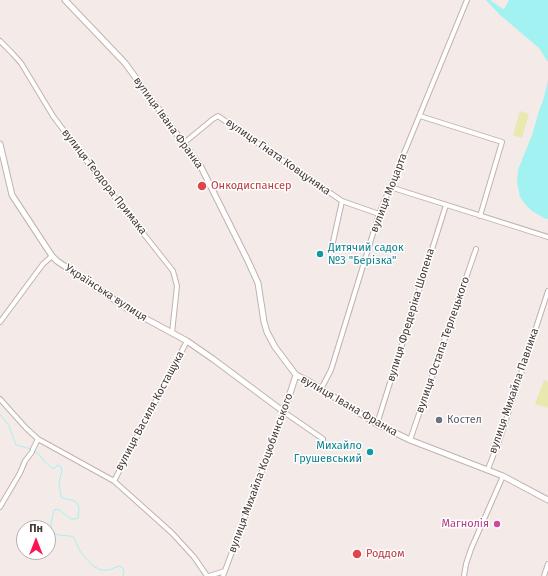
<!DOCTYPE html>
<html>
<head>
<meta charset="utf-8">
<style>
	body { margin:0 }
	#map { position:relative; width:548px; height:576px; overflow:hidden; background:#f4eae7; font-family:"Fira Sans",sans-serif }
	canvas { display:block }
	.north { position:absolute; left:16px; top:520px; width:40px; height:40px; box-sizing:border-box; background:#fff; border:1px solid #b5b0ae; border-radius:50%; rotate:0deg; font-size:11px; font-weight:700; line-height:16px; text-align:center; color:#473935 }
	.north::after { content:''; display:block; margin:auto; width:14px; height:18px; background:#fe1353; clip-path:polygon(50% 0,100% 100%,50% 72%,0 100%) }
</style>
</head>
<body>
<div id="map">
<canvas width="548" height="576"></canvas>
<div class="north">Пн</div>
</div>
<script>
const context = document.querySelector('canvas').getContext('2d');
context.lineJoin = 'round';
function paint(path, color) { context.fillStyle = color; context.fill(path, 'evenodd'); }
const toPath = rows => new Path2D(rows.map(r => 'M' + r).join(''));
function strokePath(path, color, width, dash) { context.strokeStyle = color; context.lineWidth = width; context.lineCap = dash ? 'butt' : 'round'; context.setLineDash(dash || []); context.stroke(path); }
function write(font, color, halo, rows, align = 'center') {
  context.font = font + ' "Fira Sans",sans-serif'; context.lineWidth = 3; context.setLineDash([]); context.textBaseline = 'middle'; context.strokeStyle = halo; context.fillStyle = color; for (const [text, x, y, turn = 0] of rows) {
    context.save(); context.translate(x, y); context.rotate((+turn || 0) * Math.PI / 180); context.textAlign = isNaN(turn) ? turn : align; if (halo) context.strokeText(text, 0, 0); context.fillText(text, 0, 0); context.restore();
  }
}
const green = toPath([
	[520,111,529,114,522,138,513,135],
	[544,380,548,382,548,408,535,404]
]);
const water = toPath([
	[486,0,490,0,503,9,505,8,509,0,548,0,548,62,539,48,500,15],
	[548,80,548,219,546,219,532,211,525,204,520,197,517,182,518,170,532,135,540,108,543,101]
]);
const stream = toPath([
	[0,414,9,426,16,445,31,449],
	[34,450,38,453,44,461,53,469,58,465,61,467,62,471,59,482,61,497,63,498,75,501,78,505,79,509,78,518,75,519,71,519,58,509,54,510,51,523,51,531,58,535,70,536,74,538,80,551,91,564,95,567,101,570,109,570,119,566,123,568,124,571,123,576]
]);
const minor = toPath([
	[0,41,12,53,21,63,53,116,97,175,173,271,177,286,172,333],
	[420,116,502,142,480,216],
	[184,143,213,119,218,116,342,201,379,214],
	[390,187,548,237],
	[333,242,342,201],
	[0,322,43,264,52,256],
	[321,389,331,370,379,214,467,0],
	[0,399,26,428,38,439,114,481,172,533,194,557,207,576],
	[377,424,446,205],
	[410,440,476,249],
	[33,449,38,439],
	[488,469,500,438,548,291],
	[114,481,187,341],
	[0,507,20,473,25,461,32,452],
	[209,576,225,571],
	[223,576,284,412,323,439],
	[464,576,466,564,471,549,503,476],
	[544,576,548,564]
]);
const tertiary = toPath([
	[65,0,125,63,201,167,248,261,258,283,264,322,267,332,275,347,296,375,310,382,377,424,410,440,503,476,548,500],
	[0,144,12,195,52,256,57,261,128,309,187,341,213,359,284,412,296,375]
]);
const markers = [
	[202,186,5,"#e0444e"],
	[320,254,4,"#0f9aa8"],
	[439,420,4,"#6b7280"],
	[370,452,4,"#0f9aa8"],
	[497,524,4,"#d1479c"],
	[357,554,5,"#e0444e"]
];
const streetNames = [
	["вулиця Івана Франка",168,123,54],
	["вулиця Гната Ковцуняка",278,157,35],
	["вулиця Теодора Примака",104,182,52],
	["вулиця Моцарта",389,193,-69],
	["Українська вулиця",106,293,33],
	["вулиця Фредеріка Шопена",411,315,-73],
	["вулиця Остапа Терлецького",443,345,-71],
	["вулиця Михайла Павлика",514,391,-71],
	["вулиця Івана Франка",349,406,30],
	["вулиця Василя Костащука",150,411,-62],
	["вулиця Михайла Коцюбинського",261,473,-70]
];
const healthNames = [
	["Онкодиспансер",211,186],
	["Роддом",366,554]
];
const cultureNames = [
	["Дитячий садок",328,248],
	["№3 \"Берізка\"",328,261],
	["Михайло",362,446,"right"],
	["Грушевський",362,459,"right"]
];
const worshipNames = [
	["Костел",447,420]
];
const hotelNames = [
	["Магнолія",489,524]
];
paint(green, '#e7e9ae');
paint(water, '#a2f2f1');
strokePath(stream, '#a2f2f1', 1);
strokePath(minor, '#c2b2ac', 6);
strokePath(tertiary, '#c2b2ac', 7);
strokePath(minor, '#fff', 4);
strokePath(tertiary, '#fff', 5);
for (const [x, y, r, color] of markers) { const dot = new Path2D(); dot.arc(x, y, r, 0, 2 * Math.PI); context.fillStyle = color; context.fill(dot); strokePath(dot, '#fff', 1.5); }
write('11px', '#473935', '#fff', streetNames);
write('11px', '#be3a42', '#fff', healthNames, 'left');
write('11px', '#0d838f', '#fff', cultureNames, 'left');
write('11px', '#5b616d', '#fff', worshipNames, 'left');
write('11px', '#b23c85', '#fff', hotelNames, 'right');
</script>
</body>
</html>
